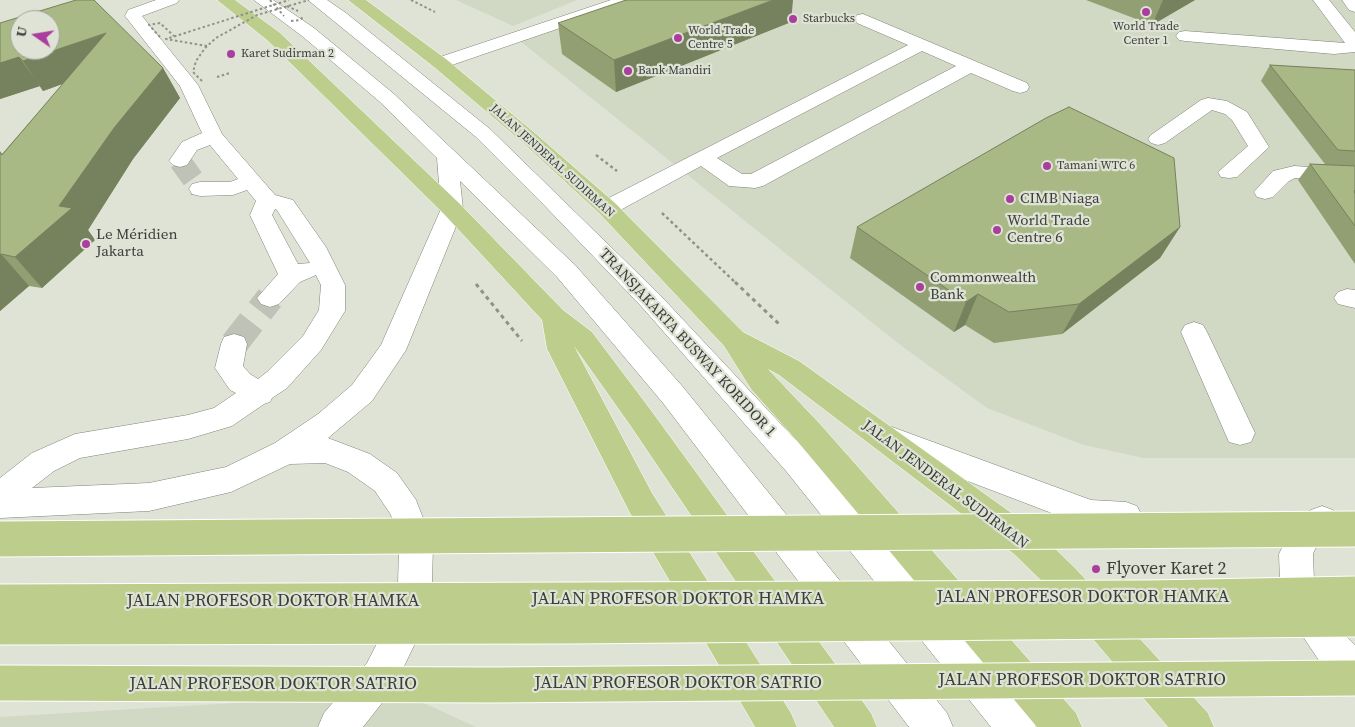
<!DOCTYPE html>
<html>
<head>
<meta charset="utf-8">
<style>
	body { margin:0 }
	#map { position:relative; width:1355px; height:727px; overflow:hidden; background:#dfe3d6; font-family:"Source Serif 4",serif }
	canvas { display:block }
	.north { position:absolute; left:10px; top:10px; width:50px; height:50px; box-sizing:border-box; background:#dfe3d6; border:1px solid #9ea197; border-radius:50%; rotate:283deg; font-size:14px; font-weight:700; line-height:20px; text-align:center; color:#3c3e39 }
	.north::after { content:''; display:block; margin:auto; width:18px; height:22px; background:#aa3e9f; clip-path:polygon(50% 0,100% 100%,50% 72%,0 100%) }
</style>
</head>
<body>
<div id="map">
<canvas width="1355" height="727"></canvas>
<div class="north">U</div>
</div>
<script>
const context = document.querySelector('canvas').getContext('2d');
context.lineJoin = 'round';
function paint(path, color) { context.fillStyle = color; context.fill(path, 'evenodd'); }
const toPath = rows => new Path2D(rows.map(r => 'M' + r).join(''));
function strokePath(path, color, width, dash) { context.strokeStyle = color; context.lineWidth = width; context.lineCap = dash ? 'butt' : 'round'; context.setLineDash(dash || []); context.stroke(path); }
function write(font, color, halo, rows, align = 'center') {
  context.font = font + ' "Source Serif 4",serif'; context.lineWidth = 4.5; context.setLineDash([]); context.textBaseline = 'middle'; context.strokeStyle = halo; context.fillStyle = color; for (const [text, x, y, turn = 0] of rows) {
    context.save(); context.translate(x, y); context.rotate((+turn || 0) * Math.PI / 180); context.textAlign = isNaN(turn) ? turn : align; if (halo) context.strokeText(text, 0, 0); context.fillText(text, 0, 0); context.restore();
  }
}
const built = toPath([
	[456,0,577,0,513,26],
	[631,0,1355,0,1355,458,1144,458,1084,445,987,408,899,344,520,41],
	[402,693,476,727,0,727,0,717]
]);
const minorTunnelFar1 = toPath([
	[180,161,200,189]
]);
const minorTunnel = toPath([
	[234,344,270,298]
]);
const pathFar2 = toPath([
	[411,0,435,12],
	[217,77,230,73]
]);
const pathFar1 = toPath([
	[596,155,617,171],
	[662,213,737,284]
]);
const path = toPath([
	[735,282,779,324],
	[476,284,522,341]
]);
const minor = toPath([
	[156,0,179,0,177,3,142,16,198,85,222,134,275,195,293,200,326,247,345,285,345,311,321,350,287,388,272,398,270,402,264,404,232,426,188,439,80,458,54,471,32,488,149,483,226,467,275,443,318,414,352,385,381,345,441,209,437,158,380,102,302,36,254,0,273,0,314,28,394,94,575,265,683,387,947,713,953,727,909,727,663,403,557,277,460,181,463,209,406,350,372,401,328,438,370,454,397,473,416,500,433,544,432,585,422,629,393,689,363,727,318,727,324,713,367,663,387,624,398,585,399,544,391,515,375,491,348,472,325,463,290,464,231,492,149,511,0,518,0,478,32,453,75,434,188,415,214,408,236,393,230,390,215,368,221,344,224,337,234,334,244,337,247,344,243,366,250,374,258,379,267,372,303,336,319,310,321,285,316,275,300,282,279,304,270,307,261,304,257,298,278,274,250,215,256,201,247,190,233,195,200,196,192,194,189,189,192,184,200,182,230,182,238,179,210,145,197,150,187,165,180,167,173,165,169,161,182,142,202,133,180,86,125,16,128,10,156,0],
	[275,209,277,210,310,263,298,264,272,215,275,209],
	[308,0,327,0,346,13,490,129,659,294,808,453,1030,713,1036,727,991,727,786,471,641,306,545,206,476,137,308,0],
	[611,0,635,0,633,3,446,67,440,68,434,67,431,63,434,59,611,0],
	[1313,0,1329,0,1355,32,1355,52,1334,54,1185,41,1179,40,1176,36,1179,32,1185,31,1345,43,1313,0],
	[1342,0,1355,0,1355,12,1349,10,1342,0],
	[863,14,1027,83,1029,87,1027,91,1020,93,1013,91,971,73,763,186,755,188,729,186,701,166,615,213,607,215,599,213,596,208,599,203,908,45,857,23,855,19,857,15,863,14],
	[922,51,956,66,751,174,742,174,717,158,922,51],
	[1208,98,1227,101,1247,112,1269,147,1237,177,1229,178,1221,177,1218,172,1248,146,1232,120,1225,114,1212,110,1165,143,1158,145,1151,143,1148,139,1151,135,1201,100,1208,98],
	[1294,166,1355,170,1355,182,1295,178,1289,181,1273,197,1265,199,1257,197,1254,192,1273,171,1294,166],
	[1347,289,1355,290,1355,308,1338,304,1334,298,1338,292,1347,289],
	[1194,322,1203,325,1207,332,1255,433,1251,442,1240,445,1229,442,1225,433,1181,332,1185,325,1194,322],
	[892,427,1091,500,1126,502,1137,506,1142,516,1137,526,1126,530,1091,528,881,448,877,439,881,430,892,427],
	[1322,506,1333,510,1338,520,1333,530,1318,542,1313,554,1314,582,1322,603,1346,636,1355,645,1355,690,1342,684,1320,662,1296,626,1280,582,1279,554,1294,522,1311,510,1322,506]
]);
const major = toPath([
	[217,0,235,0,279,32,460,204,563,310,592,332,650,409,871,713,877,727,834,727,630,425,574,346,652,493,791,713,797,727,755,727,630,513,547,349,542,320,444,214,267,40,217,0],
	[348,0,366,0,446,59,536,134,615,203,743,332,799,361,1038,532,1075,568,1208,713,1214,727,1168,727,1051,590,1014,554,779,375,768,369,820,424,1076,713,1082,727,1037,727,798,442,751,389,724,346,599,213,522,142,434,67,348,0]
]);
const pathBridge = toPath([
	[270,0,284,16],
	[287,6,298,11],
	[291,21,300,20,304,16],
	[160,37,149,25,160,23,174,36],
	[207,46,166,39,289,0],
	[202,81,193,72,196,61,205,48,216,38,257,15,309,0]
]);
const majorBridge = toPath([
	[0,539,1355,529],
	[0,602,1151,598,1355,594],
	[0,627,570,626,1355,619],
	[0,683,492,685,1355,678]
]);
const wall = toPath([
	[1086,0,1195,0,1152,25],
	[791,22,616,92,562,54,558,23],
	[0,23,163,68,180,98,133,159,88,230,95,240,42,288,29,286,0,311,0,151,2,154,63,84,43,91,40,86,0,99],
	[1270,65,1355,70,1355,264,1298,180,1310,164,1325,164,1261,81],
	[857,227,1180,227,1160,258,1062,334,994,343,965,325,954,332,850,258]
]);
const shadedWall = toPath([
	[773,0,793,0,791,22,616,92,614,60],
	[1163,0,1195,0,1152,25],
	[106,33,122,62,43,91,23,61],
	[19,57,40,86,0,99,0,63],
	[163,68,180,98,133,159,88,230,95,240,42,288,15,257,59,206,114,128],
	[1180,227,1160,258,1062,334,1079,304],
	[1,254,29,286,0,311,0,255],
	[978,294,965,325,954,332,966,302]
]);
const building = toPath([
	[76,0,94,0,163,68,114,128,59,206,72,208,15,257,1,254,0,255,0,152,2,155,106,33,23,61,19,57,0,63,0,23,76,0],
	[20,20,50,20,50,50,20,50,20,20],
	[626,0,773,0,614,60,558,23,626,0],
	[1270,65,1355,70,1355,151,1338,150,1270,65],
	[1069,107,1174,158,1180,227,1079,304,1009,312,978,294,966,302,857,227,1046,118,1069,107],
	[1310,164,1355,166,1355,190,1354,191,1355,194,1355,226,1310,164]
]);
const markers = [
	[1146,12,5,"#aa3e9f"],
	[793,19,5,"#aa3e9f"],
	[678,38,5,"#aa3e9f"],
	[231,54,5,"#aa3e9f"],
	[628,71,5,"#aa3e9f"],
	[1047,166,5,"#aa3e9f"],
	[1010,199,5,"#aa3e9f"],
	[997,230,5,"#aa3e9f"],
	[86,244,5,"#aa3e9f"],
	[920,287,5,"#aa3e9f"],
	[1096,569,5,"#aa3e9f"]
];
const farPoinames = [
	["Starbucks",803,19],
	["World Trade",1146,27,"center"],
	["Center 1",1146,41,"center"],
	["World Trade",688,31],
	["Centre 5",688,45],
	["Karet Sudirman 2",241,54],
	["Bank Mandiri",638,71],
	["Tamani WTC 6",1057,166]
];
const farStreetnames = [
	["JALAN JENDERAL SUDIRMAN",552,161,42]
];
const poiNames = [
	["CIMB Niaga",1020,199],
	["World Trade",1007,221],
	["Centre 6",1007,238],
	["Le Méridien",96,235],
	["Jakarta",96,252],
	["Commonwealth",930,278],
	["Bank",930,295]
];
const streetNames = [
	["TRANSJAKARTA BUSWAY KORIDOR 1",687,343,47],
	["JALAN JENDERAL SUDIRMAN",945,485,37]
];
const nearPoinames = [
	["Flyover Karet 2",1106,569]
];
const nearStreetnames = [
	["JALAN PROFESOR DOKTOR HAMKA",1083,597],
	["JALAN PROFESOR DOKTOR HAMKA",678,599],
	["JALAN PROFESOR DOKTOR HAMKA",273,601],
	["JALAN PROFESOR DOKTOR SATRIO",1082,680],
	["JALAN PROFESOR DOKTOR SATRIO",678,683],
	["JALAN PROFESOR DOKTOR SATRIO",273,684]
];
paint(built, '#d1d8c3');
strokePath(minorTunnelFar1, '#bec2b7', 22, [22, 11]);
strokePath(minorTunnel, '#bec2b7', 28, [28, 14]);
strokePath(minor, '#7e8276', 1);
strokePath(major, '#fff', 1);
strokePath(pathFar2, '#8f9289', 2, [2.5, 2.5]);
strokePath(pathFar1, '#8f9289', 2.5, [3, 3]);
strokePath(path, '#8f9289', 3, [4, 4]);
paint(minor, '#fff');
paint(major, '#bccd8c');
strokePath(majorBridge, '#fff', 37, []);
strokePath(pathBridge, '#8f9289', 2, [2.5, 2.5]);
strokePath(majorBridge, '#bccd8c', 35);
paint(wall, '#919f72');
paint(shadedWall, '#76825d');
paint(building, '#a9b985');
strokePath(building, '#76825d', 1);
for (const [x, y, r, color] of markers) { const dot = new Path2D(); dot.arc(x, y, r, 0, 2 * Math.PI); context.fillStyle = color; context.fill(dot); strokePath(dot, '#dfe3d6', 2); }
write('12px', '#3c3e39', '#dfe3d6', farPoinames, 'left');
write('12px', '#3c3e39', '#dfe3d6', farStreetnames);
write('15px', '#3c3e39', '#dfe3d6', poiNames, 'left');
write('15px', '#3c3e39', '#dfe3d6', streetNames);
write('18px', '#3c3e39', '#dfe3d6', nearPoinames, 'left');
write('18px', '#3c3e39', '#dfe3d6', nearStreetnames);
</script>
</body>
</html>
